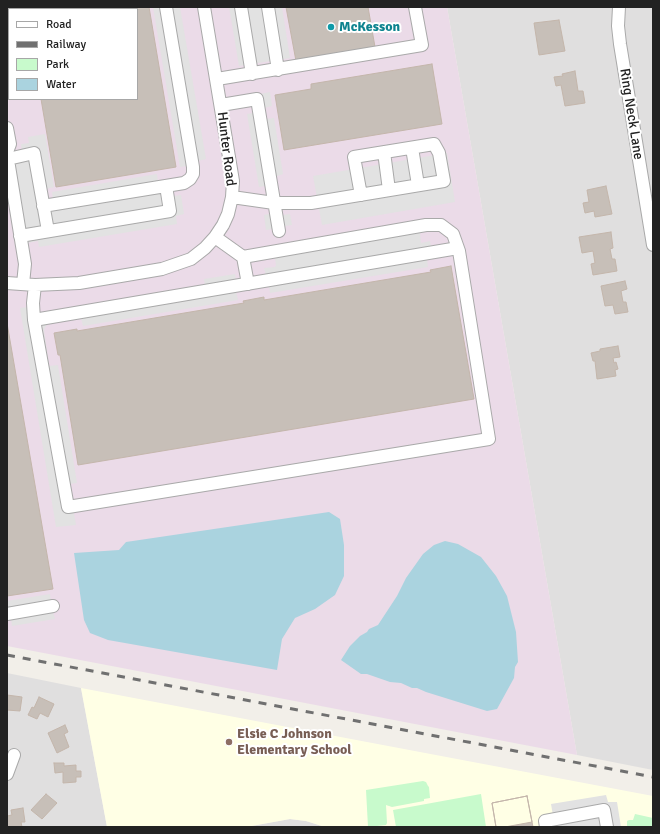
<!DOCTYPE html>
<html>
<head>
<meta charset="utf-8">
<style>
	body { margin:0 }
	#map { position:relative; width:660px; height:834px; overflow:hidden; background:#f2efe9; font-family:Signika,sans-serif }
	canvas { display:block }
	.frame { position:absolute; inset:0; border:8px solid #222; pointer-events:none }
	.legend { position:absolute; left:8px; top:8px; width:130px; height:92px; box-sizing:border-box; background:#fff; border:1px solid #a7a7a7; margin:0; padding:5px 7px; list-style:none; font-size:12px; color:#222 }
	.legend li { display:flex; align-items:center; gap:8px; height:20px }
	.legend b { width:20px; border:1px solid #a7a7a7 }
</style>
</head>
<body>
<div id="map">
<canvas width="660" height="834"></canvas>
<div class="frame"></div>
<ul class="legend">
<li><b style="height:5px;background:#fff"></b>Road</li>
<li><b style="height:5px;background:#707070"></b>Railway</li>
<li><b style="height:11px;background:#c8facc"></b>Park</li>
<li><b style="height:11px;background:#aad3df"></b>Water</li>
</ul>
</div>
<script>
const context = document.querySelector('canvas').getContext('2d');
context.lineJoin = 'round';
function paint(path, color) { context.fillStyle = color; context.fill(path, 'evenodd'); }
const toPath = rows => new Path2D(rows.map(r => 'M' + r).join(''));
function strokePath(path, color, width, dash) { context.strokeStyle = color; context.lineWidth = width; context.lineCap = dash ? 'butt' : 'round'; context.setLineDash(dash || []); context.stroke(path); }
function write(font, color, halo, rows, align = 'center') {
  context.font = font + ' Signika,sans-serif'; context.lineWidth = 4; context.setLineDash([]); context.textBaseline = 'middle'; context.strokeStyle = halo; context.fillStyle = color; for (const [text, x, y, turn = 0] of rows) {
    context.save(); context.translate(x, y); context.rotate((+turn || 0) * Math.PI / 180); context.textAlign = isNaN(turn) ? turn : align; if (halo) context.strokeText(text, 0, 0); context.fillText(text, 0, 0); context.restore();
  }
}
const residential = toPath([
	[447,7,653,7,653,770,577,755],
	[7,673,81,688,107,827,7,827],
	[290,819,306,821,325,827,246,827]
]);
const industrial = toPath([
	[7,7,447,7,577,755,7,646],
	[9,9,137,9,137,99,9,99]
]);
const education = toPath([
	[81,688,653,796,653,827,325,827,306,821,290,819,246,827,107,827]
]);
const park = toPath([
	[423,781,426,782,428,786,429,787,430,798,424,799,424,801,392,807,386,805,387,823,386,825,368,827,366,790],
	[481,794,486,827,396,827,393,810],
	[635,814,653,818,653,827,627,827,627,821,629,820,633,820]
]);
const parking = toPath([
	[153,7,180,7,206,159,198,161,199,170,196,180,172,190,174,196,181,195,184,214,176,216,177,224,39,247,38,241,16,245,7,154,22,151,21,144,29,143,28,137,45,134,54,187,46,189,49,200,53,199,52,192,157,174,158,182,185,176,188,167,187,166,180,167],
	[229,7,282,7,290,58,239,66],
	[270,92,272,106,264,108,266,119,274,118,283,174,275,177,277,184,259,187,247,114,253,113,250,96],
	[447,153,455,202,322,225,313,176],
	[281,211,283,215,290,214,292,225,285,226,285,231,274,233,273,229,266,230,264,215],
	[419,222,421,243,430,241,433,258,427,259,428,267,270,293,269,286,236,291,238,300,83,326,81,318,50,322,46,326,44,330,49,366,58,365,77,483,69,484,76,525,56,527,20,308,28,307,44,313,205,286,204,279,235,274,236,280,266,276,264,268,275,267,276,265,273,246],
	[50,594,51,601,55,600,58,611,53,612,55,619,12,626,11,619,7,619,7,601],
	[606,795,608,802,617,802,621,827,555,827,551,804]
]);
const water = toPath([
	[329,512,340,519,344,545,344,576,335,595,315,609,295,618,282,639,277,670,108,640,90,633,84,620,74,553,119,550,126,542],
	[445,541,458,544,481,557,496,576,507,596,516,632,518,662,515,667,514,678,497,709,487,711,426,692,417,688,412,688,401,683,390,682,367,674,361,674,341,660,350,646,360,636,367,632,369,629,378,625,397,596,406,578,423,554,434,545]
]);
const building = toPath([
	[26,7,149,7,176,167,56,187,41,99,137,99,137,9,26,9,26,7],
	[286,7,368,7,375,47,296,61,286,7],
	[559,20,565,51,539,55,534,23,559,20],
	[432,64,442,124,284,150,275,95,311,89,311,84,432,64],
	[575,71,578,91,583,91,585,103,565,106,561,85,556,86,554,77,563,76,562,74,575,71],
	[606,186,612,214,595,217,594,211,585,213,583,203,589,202,587,190,606,186],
	[611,232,613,248,610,249,612,259,615,259,617,271,593,275,591,264,595,263,593,251,582,253,579,237,611,232],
	[451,266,474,399,78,465,60,355,58,355,54,333,77,329,77,331,244,303,243,301,264,297,264,300,431,272,430,270,451,266],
	[625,281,627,289,621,291,623,302,626,302,628,312,615,314,613,305,605,306,601,286,625,281],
	[7,323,53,589,7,596,7,323],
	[618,346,620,357,613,358,614,363,616,362,618,369,615,370,616,376,597,379,595,361,593,361,591,353,600,351,600,349,618,346],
	[7,695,22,697,20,711,7,710,7,695],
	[39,697,54,704,48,717,40,713,37,719,28,715,32,707,34,708,39,697],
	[65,725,68,732,64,734,69,747,57,753,48,733,65,725],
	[54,763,64,763,64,766,76,765,76,771,81,771,81,777,76,777,76,782,63,783,63,772,55,773,54,763],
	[46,794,57,803,42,819,31,810,46,794],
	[527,796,533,827,496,827,492,803,527,796],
	[527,796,532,822,505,827,496,827,492,803,527,796],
	[23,808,25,822,21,822,22,827,7,827,7,816,12,815,11,810,23,808]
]);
const minor = toPath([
	[241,7,252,74],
	[268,7,278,70],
	[619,7,618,26,620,44,653,245],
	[217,79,422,45,415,7],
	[221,105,257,99,279,231],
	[7,128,10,144,7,152],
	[412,148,418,185],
	[384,152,389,190],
	[7,154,25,264,23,284],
	[8,159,34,153,48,231],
	[232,197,274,203,311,203,444,181,439,153,434,144,354,157,361,195],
	[43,206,184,183,190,179,193,174,193,167,166,7],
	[20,236,170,211,166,186],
	[243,257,248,284],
	[7,283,35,285,79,283,162,269,191,259,205,248,215,237,223,225,228,214,232,197,233,181,204,7],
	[35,285,33,303,34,320,68,507,489,439,459,251,453,234,441,225,426,225,243,257,215,237],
	[34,320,458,248],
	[7,614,53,606],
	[7,774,14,755],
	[546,827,545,821,604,810,607,827]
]);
const rail = toPath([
	[7,655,653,777]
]);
const markers = [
	[331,27,4,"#0f9aa8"],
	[229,742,4,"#8d6e63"]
];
const cultureNames = [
	["McKesson",339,27]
];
const streetNames = [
	["Ring Neck Lane",631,114,81],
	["Hunter Road",226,149,83]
];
const educationNames = [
	["Elsie C Johnson",237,734],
	["Elementary School",237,750]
];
paint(residential, '#e0dfdf');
paint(industrial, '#ebdbe8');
paint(education, '#ffffe5');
paint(park, '#c8facc');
paint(parking, '#e2e2e2');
paint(water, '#aad3df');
paint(building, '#c7bfb8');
strokePath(building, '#c4b6ab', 1);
strokePath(minor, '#a9a9a9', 14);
strokePath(minor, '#fff', 12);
strokePath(rail, '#707070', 3, [8, 8]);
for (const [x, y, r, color] of markers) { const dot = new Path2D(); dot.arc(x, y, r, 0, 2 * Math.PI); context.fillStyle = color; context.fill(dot); strokePath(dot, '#fff', 1.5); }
write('bold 14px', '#0d838f', '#fff', cultureNames, 'left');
write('14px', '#222', '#fff', streetNames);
write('bold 14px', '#785e54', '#fff', educationNames, 'left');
</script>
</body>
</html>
